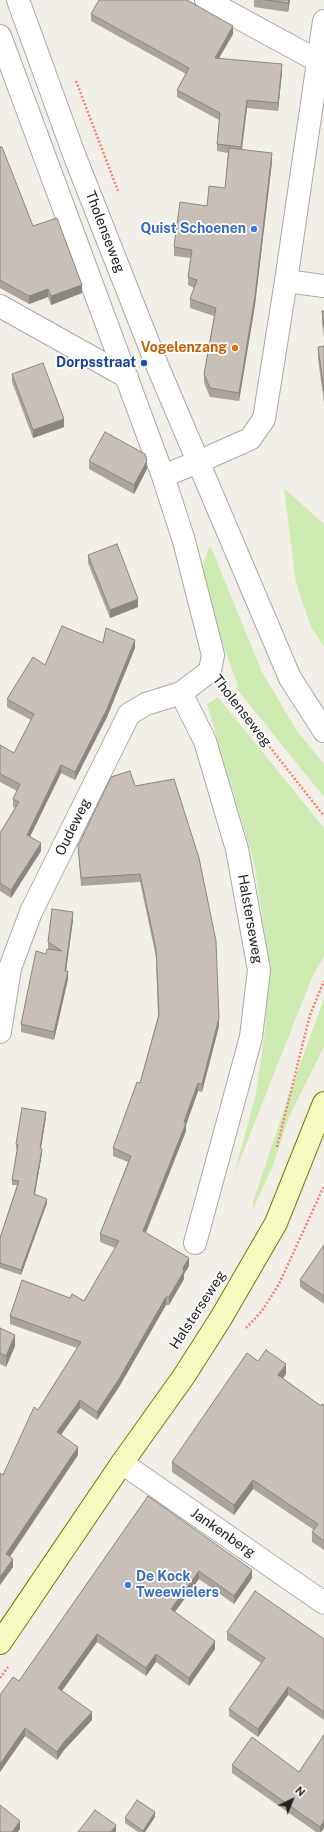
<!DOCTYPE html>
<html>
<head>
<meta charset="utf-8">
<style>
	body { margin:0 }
	#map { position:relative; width:324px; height:1832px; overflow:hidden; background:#f2efe9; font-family:"Public Sans",sans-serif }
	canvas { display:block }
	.north { position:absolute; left:272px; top:1780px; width:40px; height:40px; -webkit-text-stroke:3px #fff; paint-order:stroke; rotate:43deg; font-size:11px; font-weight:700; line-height:16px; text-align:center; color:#222 }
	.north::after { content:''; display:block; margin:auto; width:14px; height:18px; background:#222; clip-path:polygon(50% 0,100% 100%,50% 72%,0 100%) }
</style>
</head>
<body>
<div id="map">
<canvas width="324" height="1832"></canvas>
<div class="north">N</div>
</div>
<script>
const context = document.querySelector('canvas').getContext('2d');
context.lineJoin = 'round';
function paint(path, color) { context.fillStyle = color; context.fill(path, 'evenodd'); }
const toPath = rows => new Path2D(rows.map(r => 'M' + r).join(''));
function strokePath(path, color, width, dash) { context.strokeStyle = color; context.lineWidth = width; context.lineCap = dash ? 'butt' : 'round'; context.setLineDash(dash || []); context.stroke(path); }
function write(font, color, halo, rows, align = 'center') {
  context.font = font + ' "Public Sans",sans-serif'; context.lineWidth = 3.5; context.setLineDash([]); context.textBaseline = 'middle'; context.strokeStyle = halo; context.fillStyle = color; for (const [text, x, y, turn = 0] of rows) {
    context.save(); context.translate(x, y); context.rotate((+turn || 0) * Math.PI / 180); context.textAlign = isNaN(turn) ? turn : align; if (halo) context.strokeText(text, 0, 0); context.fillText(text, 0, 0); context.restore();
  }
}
const grass = toPath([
	[284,488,324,524,324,646,311,627,296,583],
	[210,545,262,672,297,731,324,764,324,797,236,688,238,686,204,593,202,566],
	[218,697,324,828,324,956,311,980,234,1175,256,1094,266,1023,267,948,254,862,207,704],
	[324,999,324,1047,289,1117,272,1168,253,1209,253,1202,292,1086]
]);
const path = toPath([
	[76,81,118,191],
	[225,690,324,816],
	[277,1147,310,1015,324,981],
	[246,1328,262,1311,279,1284,324,1186],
	[0,1678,8,1667]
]);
const minor = toPath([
	[206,0,318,61],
	[0,36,163,476,184,541,213,655,210,671,181,693,146,704,129,714,31,912,10,968,0,1032],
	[286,281,324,286],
	[0,306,127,377],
	[163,476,198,462],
	[181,693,205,741,237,849,259,970,251,1037,195,1243],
	[122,1463,324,1603]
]);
const tertiary = toPath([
	[18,0,75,157,157,365,290,678,324,731],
	[198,462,250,439,264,419,286,281,324,21]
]);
const secondary = toPath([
	[0,1643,122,1463,184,1376,221,1318,276,1223,324,1103]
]);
const wall = toPath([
	[254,0,290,0,288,12,254,7],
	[91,14,233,34,219,58,282,72,278,111,247,108,242,150,272,162,255,305,239,401,210,397,204,383,204,374,214,316,190,308,190,299,194,288,188,285,188,277,191,258,174,256,174,247,207,206,225,188,228,153,217,151,217,144,219,120,177,97,177,90,186,74,91,21],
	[0,147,33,226,82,293,51,305,48,297,29,304,0,288],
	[322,311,324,311,324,338,322,323],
	[324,346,324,403,318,359,318,347],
	[12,374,64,427,33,438,12,382],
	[89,461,147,469,134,494,89,469],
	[88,555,138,607,110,618,88,563],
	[103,643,135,648,107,717,75,780,61,773,30,836,41,851,11,898,0,891,0,833,15,808,13,807,13,799,17,791,0,782,0,745,14,753,31,720,7,707,7,699,45,665],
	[135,786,219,1026,202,1092,198,1091,186,1125,186,1131,146,1233,189,1266,184,1274,184,1279,169,1305,166,1305,119,1387,97,1420,80,1408,61,1435,78,1455,10,1557,13,1567,0,1585,0,1473,3,1475,38,1410,77,1348,10,1324,10,1316,70,1298,84,1301,115,1248,100,1242,100,1234,128,1162,113,1156,113,1148,140,1083,158,1016,156,957,140,882,81,886,78,846],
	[73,920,66,971,68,979,54,1040,21,1032,21,1024,48,949,48,942],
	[46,1117,41,1148,42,1153,35,1194,47,1203,21,1275,0,1268,0,1238,17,1185,12,1185,12,1180,17,1149,16,1149,16,1144],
	[324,1245,324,1304,300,1287,300,1280],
	[0,1328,15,1346,6,1367,0,1364],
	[258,1361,286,1374,283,1378,321,1406,324,1405,324,1550,312,1542,312,1532,314,1530,253,1489,234,1515,172,1472,172,1462],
	[148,1496,252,1578,234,1604,199,1579,175,1612,215,1649,189,1686,156,1662,146,1676,97,1642,62,1691,92,1720,64,1750,57,1760,25,1736,0,1772,0,1695,19,1681],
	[227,1632,324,1639,324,1720,288,1695,258,1737,229,1716,229,1709,261,1663,227,1640],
	[324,1735,324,1828,321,1832,316,1832,232,1773,232,1765,299,1772],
	[155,1817,145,1832,138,1832,125,1823,125,1818]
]);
const shadedWall = toPath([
	[289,0,290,0,288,12,288,3],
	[233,26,233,34,215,65,215,58],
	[282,64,282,72,278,111,278,103],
	[247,100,247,108,241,154,241,147],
	[272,153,272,162,255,305,239,401,239,393],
	[82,285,82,293,51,305,51,296],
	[48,289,48,297,29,304,29,296],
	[64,419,64,427,33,438,33,430],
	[147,461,147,469,134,494,134,485],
	[138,599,138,607,110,618,110,610],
	[135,640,135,648,107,717,75,780,75,772],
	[61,765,61,773,27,843,27,835],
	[41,843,41,851,11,898,11,890],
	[73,912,73,920,65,978,65,971],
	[68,971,68,979,54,1040,54,1032],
	[219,1018,219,1026,202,1092,202,1084],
	[198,1083,198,1091,186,1125,186,1131,143,1239,143,1231],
	[46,1112,46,1117,40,1153,40,1148],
	[42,1149,42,1153,34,1199,34,1194],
	[47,1199,47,1203,21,1275,21,1270],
	[189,1258,189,1266,184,1274,184,1279,169,1305,169,1297,183,1268],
	[166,1297,166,1305,119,1387,97,1420,97,1412],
	[15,1335,15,1346,6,1367,6,1356],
	[286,1364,286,1374,278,1385,278,1375],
	[80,1400,80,1408,57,1440,57,1432],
	[78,1447,78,1455,6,1562,6,1554],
	[253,1480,253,1489,234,1515,234,1505],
	[13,1559,13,1567,0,1585,0,1577],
	[252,1570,252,1578,234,1604,234,1596],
	[199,1571,199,1579,171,1617,171,1609],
	[97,1634,97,1642,58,1696,58,1688],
	[215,1641,215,1649,189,1686,189,1678],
	[156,1654,156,1662,146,1676,146,1668],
	[288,1687,288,1695,258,1737,258,1729],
	[92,1712,92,1720,64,1750,57,1760,57,1752,64,1742],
	[25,1728,25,1736,0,1772,0,1764],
	[155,1812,155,1817,145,1832,143,1832,143,1831],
	[20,1821,20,1829,18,1832,12,1832],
	[324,1821,324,1828,321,1832,320,1832,320,1827],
	[116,1825,116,1832,111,1832]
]);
const building = toPath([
	[99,0,187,0,233,26,215,58,282,64,278,103,247,100,241,147,217,144,220,113,177,90,189,68,91,14,99,0],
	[266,0,289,0,288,3,266,0],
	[0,147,2,147,33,226,57,218,82,285,51,296,48,289,29,296,0,280,0,147],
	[229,148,272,153,255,296,239,393,210,388,204,374,216,308,190,299,197,280,188,277,192,250,174,247,180,202,207,206,209,186,225,188,229,148],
	[322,311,324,311,324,326,322,311],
	[324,346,324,391,318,347,324,346],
	[43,363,64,419,33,430,12,374,43,363],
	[105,432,145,454,147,461,134,485,89,461,105,432],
	[117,544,138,599,110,610,88,555,117,544],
	[62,626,103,643,106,628,135,640,107,709,75,772,61,765,27,835,41,843,11,890,0,883,0,833,19,802,13,799,20,784,0,774,0,745,14,753,34,714,7,699,33,657,45,665,62,626],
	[130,771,135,786,174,779,199,858,216,941,219,1018,202,1084,198,1083,184,1122,186,1123,143,1231,189,1258,183,1268,184,1271,169,1297,166,1297,119,1379,97,1412,80,1400,57,1432,78,1447,6,1554,13,1559,0,1577,0,1473,3,1475,34,1407,38,1410,81,1342,10,1316,22,1280,70,1298,72,1294,84,1301,119,1241,100,1234,131,1156,113,1148,137,1082,140,1083,159,1015,156,949,140,874,81,878,78,846,111,777,130,771],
	[52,909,73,912,65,971,68,971,54,1032,21,1024,36,951,46,954,47,949,62,951,48,942,52,909],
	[22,1108,46,1112,40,1148,42,1149,34,1194,47,1199,21,1270,0,1263,0,1238,19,1181,12,1180,18,1145,16,1144,22,1108],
	[324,1245,324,1296,300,1280,324,1245],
	[0,1328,15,1335,6,1356,0,1353,0,1328],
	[266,1350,286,1364,278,1375,321,1406,322,1404,324,1405,324,1541,312,1532,318,1524,253,1480,234,1505,172,1462,247,1353,258,1361,266,1350],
	[148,1496,252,1570,234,1596,199,1571,171,1609,215,1641,189,1678,156,1654,146,1668,97,1634,58,1688,92,1712,64,1742,57,1752,25,1728,0,1764,0,1695,13,1677,19,1681,148,1496],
	[255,1591,324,1639,324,1712,288,1687,258,1729,229,1709,265,1658,227,1632,255,1591],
	[324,1735,324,1821,320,1827,232,1765,252,1737,299,1772,324,1735],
	[137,1800,155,1812,143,1831,125,1818,137,1800],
	[0,1805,20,1821,12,1832,0,1832,0,1805],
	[95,1810,116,1825,111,1832,78,1832,95,1810]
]);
const markers = [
	[254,229,4,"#3f7fe0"],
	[235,348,4,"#e8710a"],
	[144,363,4,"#1a4fb4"],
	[128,1585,4,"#3f7fe0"]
];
const shopNames = [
	["Quist Schoenen",246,229],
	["De Kock",136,1577,"left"],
	["Tweewielers",136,1593,"left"]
];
const streetNames = [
	["Tholenseweg",105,232,69],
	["Tholenseweg",242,711,52],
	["Oudeweg",73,827,-64],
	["Halsterseweg",250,919,80],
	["Halsterseweg",198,1310,-57],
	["Jankenberg",223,1533,35]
];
const foodNames = [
	["Vogelenzang",227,348]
];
const transitNames = [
	["Dorpsstraat",136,363]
];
paint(grass, '#cdebb0');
strokePath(minor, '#a9a9a9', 24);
strokePath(tertiary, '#a9a9a9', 24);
strokePath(secondary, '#707d05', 24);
strokePath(path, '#fa8072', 2.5, [2, 2]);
strokePath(minor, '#fff', 22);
strokePath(tertiary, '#fff', 22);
strokePath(secondary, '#f7fabf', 22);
paint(wall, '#aba49e');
paint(shadedWall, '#8b8681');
paint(building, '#c7bfb8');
strokePath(building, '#8b8681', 1);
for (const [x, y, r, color] of markers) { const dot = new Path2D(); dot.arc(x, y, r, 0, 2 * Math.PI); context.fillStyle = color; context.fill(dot); strokePath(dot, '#fff', 1.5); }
write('bold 14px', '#366cbe', '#fff', shopNames, 'right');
write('14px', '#222', '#fff', streetNames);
write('bold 14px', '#c56008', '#fff', foodNames, 'right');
write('bold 14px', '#164399', '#fff', transitNames, 'right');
</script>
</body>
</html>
